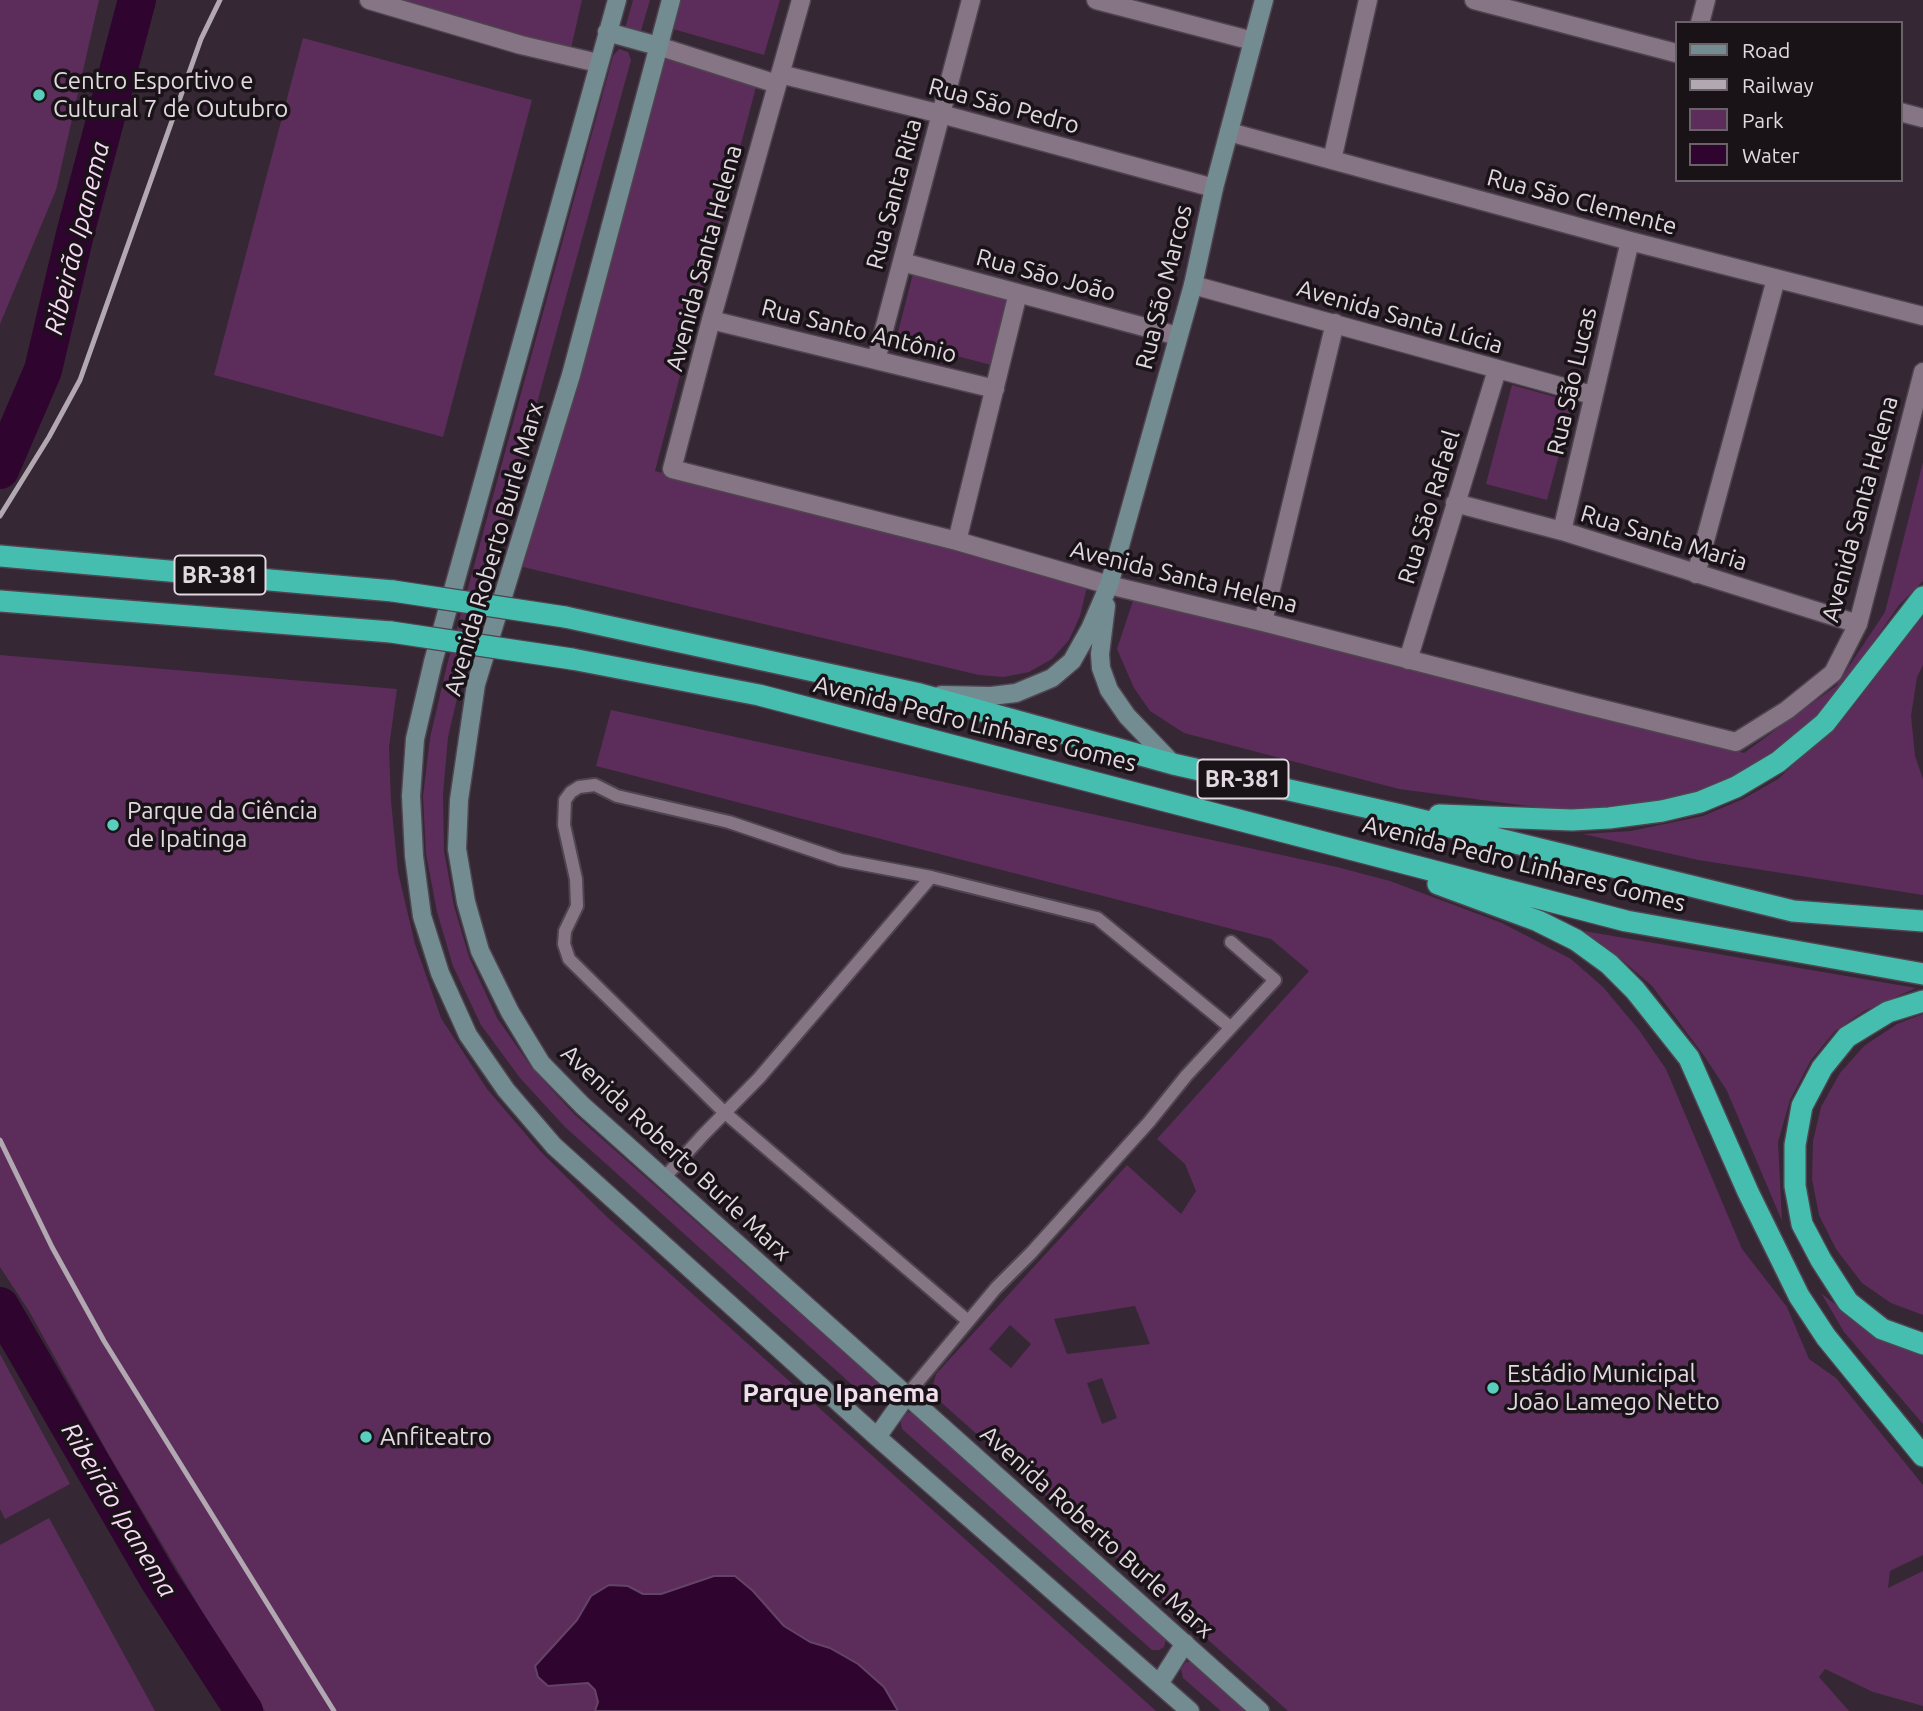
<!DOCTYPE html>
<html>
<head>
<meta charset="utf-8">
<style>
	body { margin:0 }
	#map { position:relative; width:1923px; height:1711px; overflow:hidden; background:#352734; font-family:Ubuntu,sans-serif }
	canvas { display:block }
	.legend { position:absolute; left:1675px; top:21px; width:228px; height:161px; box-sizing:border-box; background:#191318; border:2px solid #696268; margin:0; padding:9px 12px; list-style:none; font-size:21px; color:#e1d8e0 }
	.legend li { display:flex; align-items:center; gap:14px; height:35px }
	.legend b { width:35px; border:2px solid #696268 }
</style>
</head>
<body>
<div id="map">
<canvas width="1923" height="1711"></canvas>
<ul class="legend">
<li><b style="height:9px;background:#728c92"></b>Road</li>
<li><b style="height:9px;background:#b2a8b1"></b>Railway</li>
<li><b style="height:19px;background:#5c2d5b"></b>Park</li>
<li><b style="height:19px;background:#2f042f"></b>Water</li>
</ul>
</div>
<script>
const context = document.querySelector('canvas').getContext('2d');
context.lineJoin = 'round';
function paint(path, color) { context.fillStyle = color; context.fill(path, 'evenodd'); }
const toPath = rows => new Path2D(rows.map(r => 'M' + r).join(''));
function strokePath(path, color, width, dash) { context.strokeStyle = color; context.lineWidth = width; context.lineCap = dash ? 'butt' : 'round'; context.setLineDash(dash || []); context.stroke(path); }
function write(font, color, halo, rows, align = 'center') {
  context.font = font + ' Ubuntu,sans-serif'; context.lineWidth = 7; context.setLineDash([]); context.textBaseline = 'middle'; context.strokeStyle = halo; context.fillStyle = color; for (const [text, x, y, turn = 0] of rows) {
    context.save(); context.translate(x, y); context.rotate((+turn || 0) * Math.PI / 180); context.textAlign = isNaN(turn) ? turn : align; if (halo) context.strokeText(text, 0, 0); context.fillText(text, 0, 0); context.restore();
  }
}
const green = toPath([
	[0,0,99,0,56,190,0,324],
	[369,0,582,0,569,57],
	[633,0,650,0,640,34,625,29],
	[681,0,780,0,764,55,673,29],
	[303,38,532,100,443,437,214,375],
	[619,49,628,52,631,60,464,669,448,737,443,795,444,851,454,906,469,957,497,1018,532,1068,575,1115,882,1386,884,1394,881,1399,875,1402,869,1400,565,1127,520,1078,481,1025,453,966,437,912,426,854,423,796,430,738,447,665,613,56],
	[660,57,756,87,655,471,1090,574,1080,616,1069,640,1052,659,1029,672,1004,677,979,675,523,567],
	[914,270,1009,295,991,365,896,340],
	[1512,385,1573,402,1547,500,1486,484],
	[1923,462,1923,581,1899,605,1828,707,1741,776,1659,804,1573,812,1399,789,1184,733,1150,711,1134,688,1117,649,1135,595,1744,753,1836,686,1885,612],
	[1923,616,1923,665,1917,677,1911,716,1915,756,1923,779,1923,895,1698,860,1583,834,1631,831,1703,816,1743,799,1778,779,1843,719],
	[0,655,397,689,389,747,391,801,398,872,415,944,441,1018,487,1089,541,1152,607,1217,1156,1711,265,1711,234,1665,109,1455,29,1311,0,1267],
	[611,710,1337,867,1390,881,1502,923,1571,959,1603,987,1639,1030,1666,1069,1742,1249,1787,1307,1809,1359,1836,1378,1923,1485,1923,1555,1890,1571,1888,1588,1923,1571,1923,1706,1873,1692,1825,1669,1819,1677,1849,1711,1288,1711,934,1396,932,1389,936,1374,1127,1165,1181,1214,1196,1191,1185,1164,1157,1139,1309,971,1271,939,596,766],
	[1135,1306,1150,1344,1067,1354,1054,1319],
	[1010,1325,1031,1344,1011,1368,989,1349],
	[1102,1378,1117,1418,1102,1424,1087,1383],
	[1584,931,1916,988,1864,1011,1835,1031,1811,1060,1790,1100,1778,1142,1782,1221,1727,1091,1705,1057,1652,986,1621,959],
	[1923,1014,1923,1315,1891,1303,1862,1283,1836,1249,1819,1215,1812,1179,1813,1141,1821,1107,1840,1073,1864,1046,1897,1024],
	[1821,1293,1856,1321,1923,1352,1923,1424,1844,1332],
	[0,1354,70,1484,5,1519,0,1509],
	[911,1412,1166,1638,1164,1647,1159,1650,1152,1650,902,1429,900,1419,904,1413],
	[49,1518,155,1711,0,1711,0,1545],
	[1186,1662,1193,1662,1249,1711,1221,1711,1183,1678,1181,1669]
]);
const water = toPath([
	[714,1576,735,1576,753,1591,784,1626,810,1642,830,1648,858,1664,884,1687,898,1711,595,1711,598,1702,595,1690,588,1683,548,1686,538,1677,535,1666,577,1620,591,1596,609,1585,628,1586,643,1594,661,1594,714,1576]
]);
const river = toPath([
	[0,470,43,370,75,234,137,0],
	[0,1306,159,1580,244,1711]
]);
const lane = toPath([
	[664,1178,704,1134,759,1078,931,877],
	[968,1321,724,1112,569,959,564,944,565,931,577,906,576,879,564,825,565,800,571,792,579,787,595,785,617,796,729,822,841,860,931,877,1097,918,1230,1027],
	[906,1396,996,1288,1031,1253,1149,1122,1186,1076,1275,980,1231,942]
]);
const street = toPath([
	[369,0,521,45,598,63],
	[801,0,711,320,672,469,957,541,1109,585,1263,622,1578,703,1736,742,1787,710,1833,673,1858,624,1923,372],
	[1096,0,1253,41],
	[1474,0,1676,53],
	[1700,23,1706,0],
	[658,46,777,84],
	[780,74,941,114,1214,188],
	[1900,112,1923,118],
	[1229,132,1630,241,1923,316],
	[1332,160,1368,0],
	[902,262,1178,336],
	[1193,285,1592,395],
	[711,320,995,389],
	[876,360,971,0],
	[1455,503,1562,531,1858,624],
	[1562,531,1630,241],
	[957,541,1018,293],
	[1696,574,1776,279],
	[1263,622,1335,323],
	[1408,660,1497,370]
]);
const secondary = toPath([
	[617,0,433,662,415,739,411,796,414,856,422,916,440,973,468,1035,506,1090,554,1146,877,1437,1190,1711],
	[671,0,571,375,476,684,459,800,457,849,466,902,480,951,510,1012,541,1063,583,1106,1260,1711],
	[607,32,658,46],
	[1106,606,1100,654,1101,668,1109,690,1127,716,1173,764],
	[941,695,991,696,1016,693,1052,678,1072,661,1090,629,1109,585,1193,285,1214,188,1264,0],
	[877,1437,906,1396],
	[1159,1684,1185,1643]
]);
const highway = toPath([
	[0,556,393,591],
	[0,601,391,632],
	[565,617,920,694,1173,764,1401,815,1793,911,1923,921],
	[572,659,759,695,1626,921,1923,974],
	[1439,815,1572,820,1609,818,1662,811,1700,802,1736,787,1778,762,1825,723,1923,597],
	[1438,884,1538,921,1576,940,1609,964,1635,990,1689,1058,1748,1192,1799,1296,1826,1337,1923,1456],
	[1923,1001,1888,1012,1847,1037,1822,1068,1802,1106,1795,1145,1795,1186,1802,1224,1821,1260,1848,1302,1882,1329,1923,1344]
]);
const rail = toPath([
	[0,516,49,437,80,380,201,39,220,0],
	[0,1140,52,1247,104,1341,334,1711]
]);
const highwayBridge = toPath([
	[393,591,565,617],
	[391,632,572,659]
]);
const markers = [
	[39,95,7,"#59cebf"],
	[113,825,7,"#59cebf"],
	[1493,1388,7,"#59cebf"],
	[366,1437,7,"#59cebf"]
];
const shields = [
	[220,575,91],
	[1243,779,91]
];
const shieldNames = [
	["BR-381",220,575],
	["BR-381",1243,779]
];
const poiNames = [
	["Centro Esportivo e",53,81],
	["Cultural 7 de Outubro",53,109],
	["Parque da Ciência",127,811],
	["de Ipatinga",127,839],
	["Estádio Municipal",1507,1374],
	["João Lamego Netto",1507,1402],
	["Anfiteatro",380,1437]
];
const streetNames = [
	["Rua São Pedro",1004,106,15],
	["Rua Santa Rita",894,194,-75],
	["Rua São Clemente",1582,202,15],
	["Avenida Santa Helena",704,258,-75],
	["Rua São João",1046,275,15],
	["Rua São Marcos",1164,287,-76],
	["Avenida Santa Lúcia",1400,317,16],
	["Rua Santo Antônio",859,331,14],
	["Rua São Lucas",1572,381,-77],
	["Rua São Rafael",1429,507,-73],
	["Avenida Santa Helena",1860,509,-75],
	["Rua Santa Maria",1664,538,17],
	["Avenida Roberto Burle Marx",494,549,-74],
	["Avenida Santa Helena",1184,577,14],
	["Avenida Pedro Linhares Gomes",975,724,14],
	["Avenida Pedro Linhares Gomes",1524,864,14],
	["Avenida Roberto Burle Marx",676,1153,43],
	["Avenida Roberto Burle Marx",1097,1532,42]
];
const waterNames = [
	["Ribeirão Ipanema",77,238,-76],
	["Ribeirão Ipanema",119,1510,59]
];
const neighbourhoodNames = [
	["Parque Ipanema",841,1393]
];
paint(green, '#5c2d5b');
paint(water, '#2f042f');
strokePath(water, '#644464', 2);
strokePath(river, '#2f042f', 38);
strokePath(lane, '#4f444f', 16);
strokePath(street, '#4f444f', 21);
strokePath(secondary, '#4f444f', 21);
strokePath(highway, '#4f444f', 24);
strokePath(lane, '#867685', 12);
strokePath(street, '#867685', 18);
strokePath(secondary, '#728c92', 18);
strokePath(highway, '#45beaf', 21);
strokePath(rail, '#b2a8b1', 5);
strokePath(highwayBridge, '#4f444f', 24, []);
strokePath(highwayBridge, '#45beaf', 21);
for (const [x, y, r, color] of markers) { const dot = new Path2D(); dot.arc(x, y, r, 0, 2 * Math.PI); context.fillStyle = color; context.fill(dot); strokePath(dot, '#191318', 2.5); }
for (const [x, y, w] of shields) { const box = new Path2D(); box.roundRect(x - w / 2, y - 19.5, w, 39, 5); context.fillStyle = '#191318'; context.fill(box); strokePath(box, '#e1d8e0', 2); }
write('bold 23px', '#e1d8e0', null, shieldNames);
write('24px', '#e1d8e0', '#191318', poiNames, 'left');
write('24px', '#e1d8e0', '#191318', streetNames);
write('italic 26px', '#f9d7f7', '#191318', waterNames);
write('bold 26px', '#f0deee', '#191318', neighbourhoodNames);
</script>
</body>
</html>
